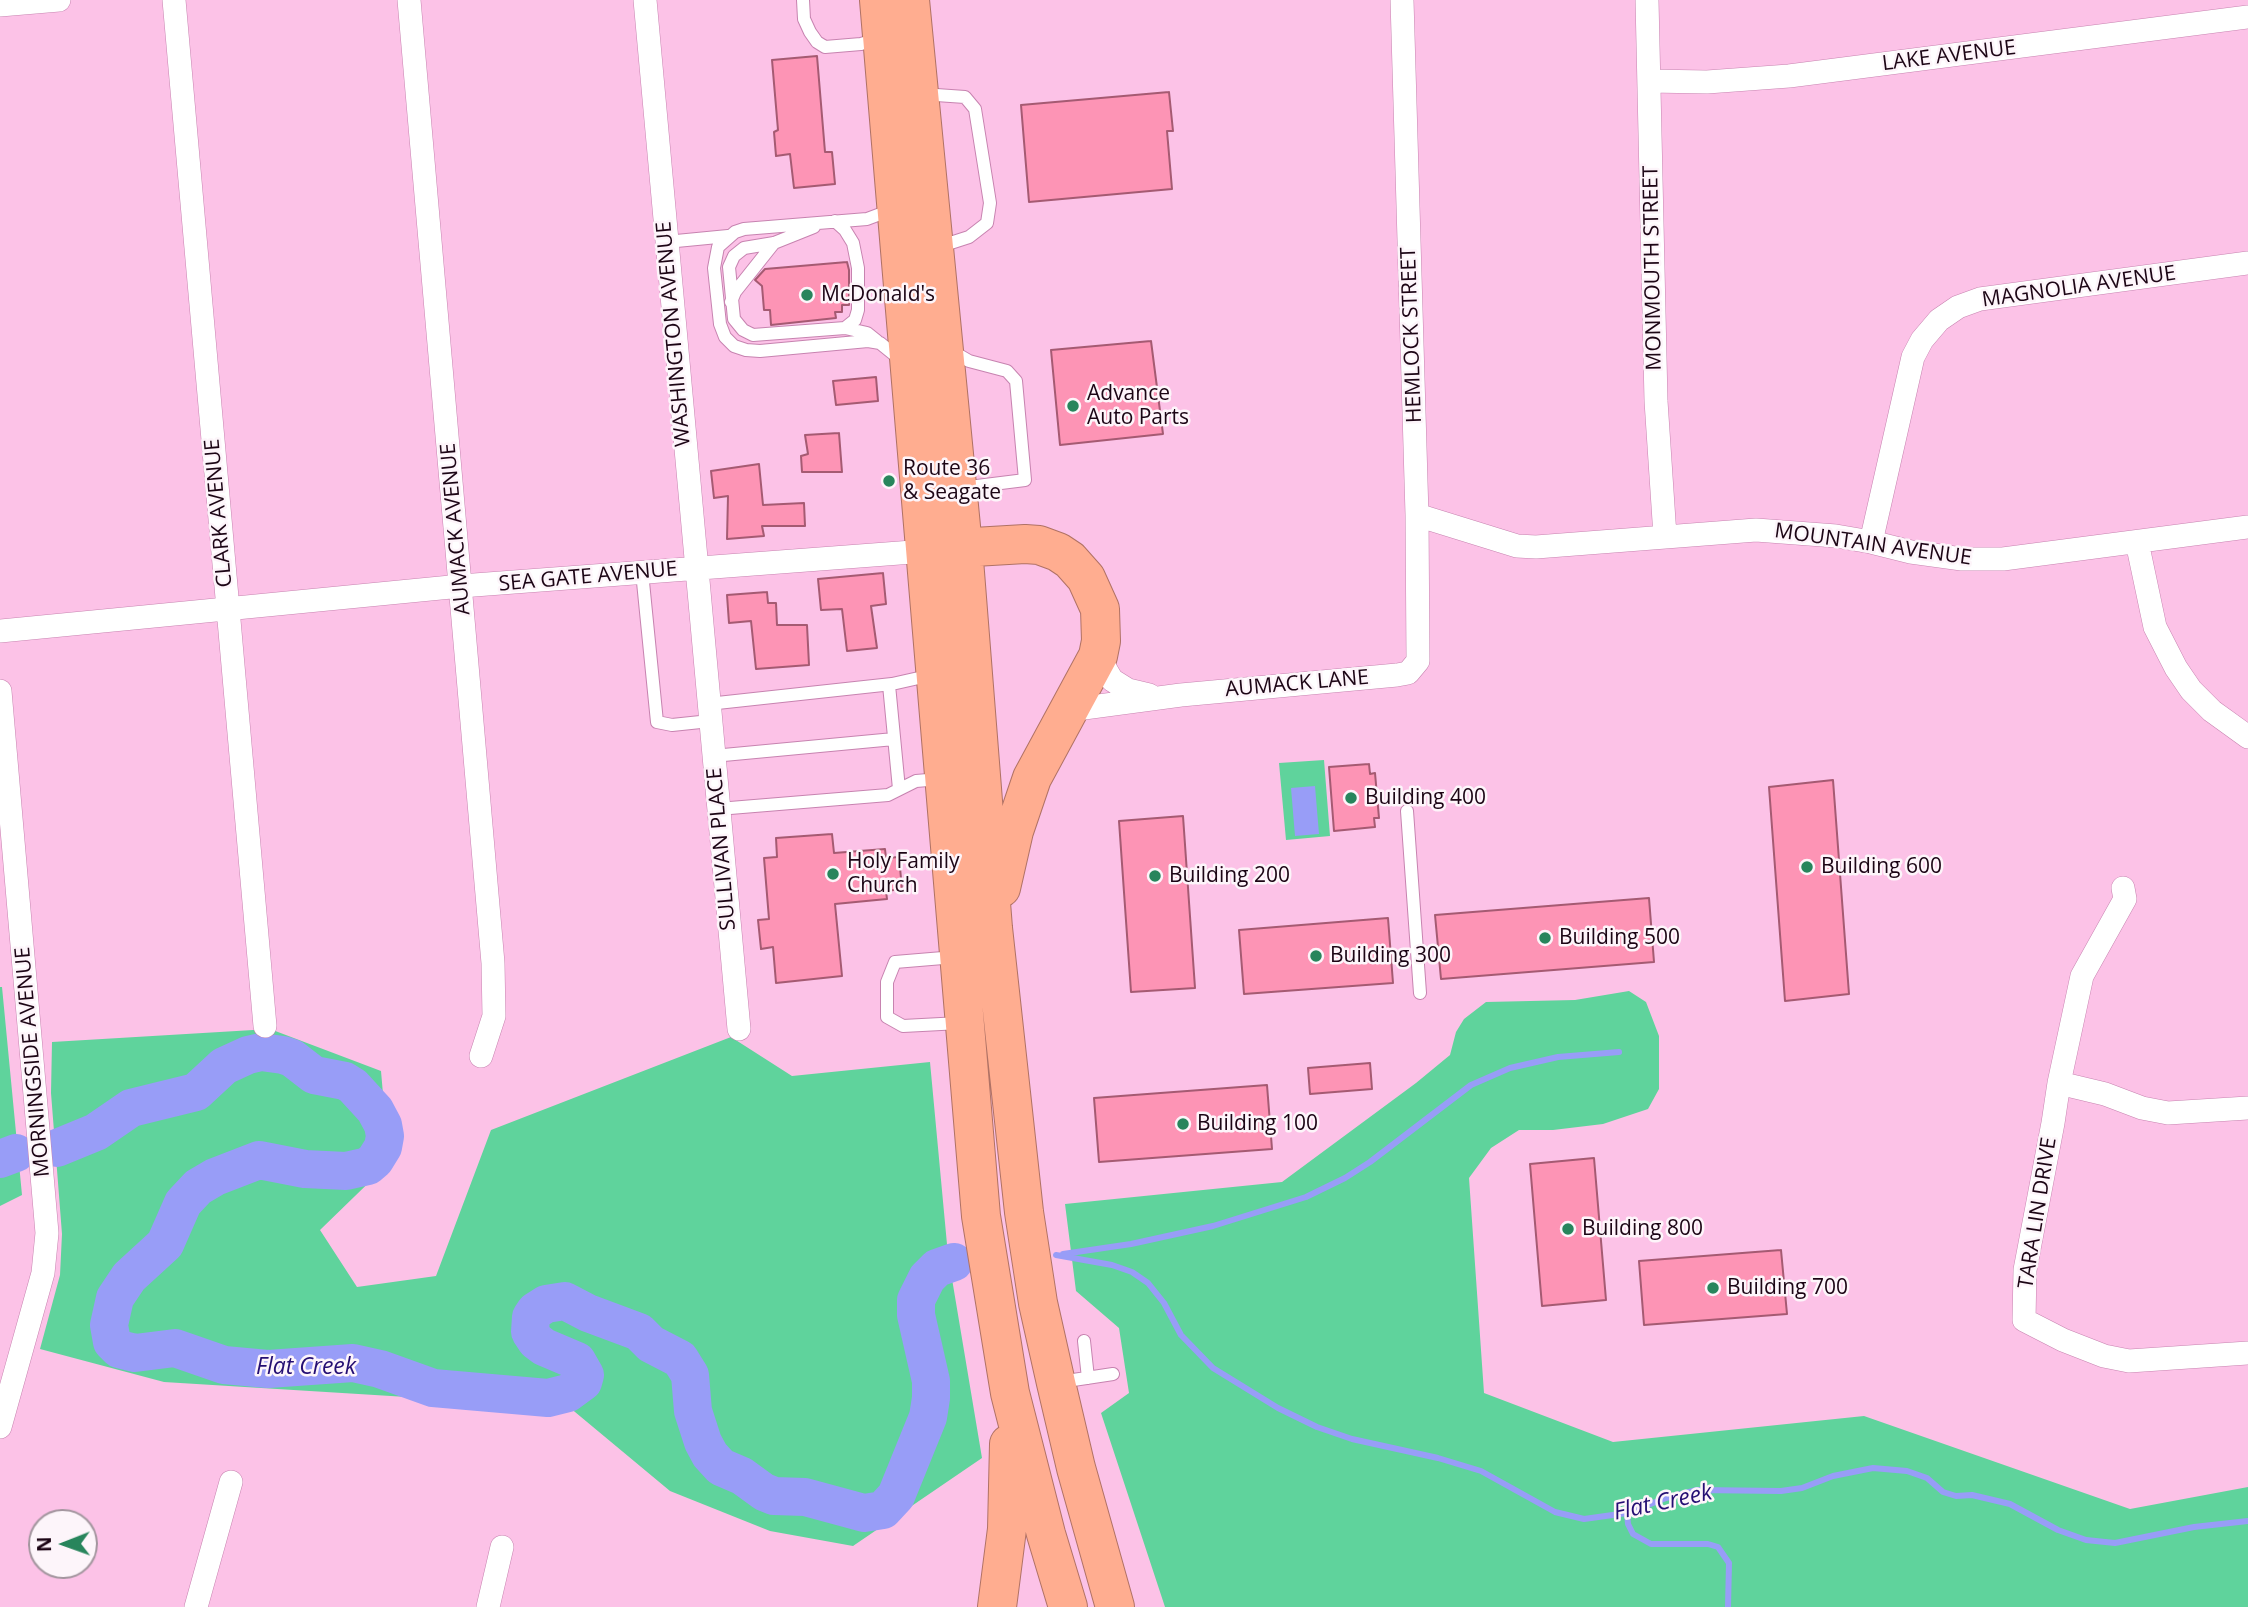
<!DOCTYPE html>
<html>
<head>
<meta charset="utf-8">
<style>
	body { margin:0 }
	#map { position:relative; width:2248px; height:1607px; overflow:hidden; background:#fcc2e7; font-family:"Open Sans",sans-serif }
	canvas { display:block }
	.north { position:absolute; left:28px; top:1509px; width:70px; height:70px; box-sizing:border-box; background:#fdf5fa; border:2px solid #a3959e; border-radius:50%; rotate:269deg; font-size:19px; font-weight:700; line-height:28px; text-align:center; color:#1c0515 }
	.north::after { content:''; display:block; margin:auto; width:24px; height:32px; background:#28855c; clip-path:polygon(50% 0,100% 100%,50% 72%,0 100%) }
</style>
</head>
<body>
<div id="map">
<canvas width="2248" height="1607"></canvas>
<div class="north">N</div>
</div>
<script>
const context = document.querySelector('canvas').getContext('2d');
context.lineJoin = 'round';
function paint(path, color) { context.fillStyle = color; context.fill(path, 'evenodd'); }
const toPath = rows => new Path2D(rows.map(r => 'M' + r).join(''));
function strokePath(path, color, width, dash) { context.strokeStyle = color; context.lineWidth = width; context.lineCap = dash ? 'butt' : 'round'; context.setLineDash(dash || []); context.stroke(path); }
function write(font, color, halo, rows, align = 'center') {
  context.font = font + ' "Open Sans",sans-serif'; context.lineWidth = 5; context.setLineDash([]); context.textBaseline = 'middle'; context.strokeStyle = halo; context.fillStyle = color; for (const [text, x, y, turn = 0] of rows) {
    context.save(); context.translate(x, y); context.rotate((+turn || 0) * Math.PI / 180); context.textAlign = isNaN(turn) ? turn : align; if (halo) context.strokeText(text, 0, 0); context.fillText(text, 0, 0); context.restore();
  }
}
const green = toPath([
	[1324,760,1330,836,1286,840,1279,763],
	[0,987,2,987,22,1195,0,1206],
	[1629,991,1646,1002,1659,1036,1659,1089,1648,1109,1603,1124,1553,1130,1519,1130,1491,1148,1469,1178,1484,1393,1613,1442,1864,1416,2130,1509,2248,1487,2248,1607,1165,1607,1101,1413,1129,1393,1119,1328,1076,1291,1065,1204,1282,1182,1416,1083,1450,1055,1456,1032,1464,1019,1486,1002,1575,1000],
	[270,1029,381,1071,389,1163,320,1230,357,1287,436,1276,491,1130,731,1037,792,1076,930,1062,948,1255,982,1458,853,1546,770,1531,670,1491,569,1407,164,1382,40,1349,60,1275,62,1234,51,1093,52,1042]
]);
const water = toPath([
	[1315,786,1319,834,1295,836,1291,788]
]);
const stream = toPath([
	[1063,1254,1131,1244,1213,1226,1306,1197,1345,1178,1370,1162,1471,1085,1510,1068,1558,1057,1619,1052],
	[1056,1255,1112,1265,1132,1272,1148,1283,1164,1303,1181,1335,1213,1368,1278,1408,1317,1427,1352,1439,1438,1458,1481,1471,1555,1512,1584,1519,1627,1513,1666,1498,1697,1490,1781,1491,1802,1488,1833,1476,1873,1468,1907,1471,1927,1478,1943,1492,1956,1496,1972,1495,2010,1504,2058,1530,2086,1540,2115,1543,2194,1527,2248,1521],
	[1627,1513,1628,1524,1633,1534,1651,1544,1708,1544,1718,1547,1729,1563,1728,1607]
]);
const river = toPath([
	[57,1148,96,1132,131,1108,196,1092,224,1066,248,1055,261,1052,283,1055,292,1058,314,1075,345,1081,353,1086,375,1110,383,1125,385,1136,383,1147,375,1160,368,1166,346,1171,305,1169,259,1160,215,1177,198,1187,183,1203,165,1244,129,1277,115,1298,109,1325,112,1342,119,1349,135,1353,175,1348,224,1365,268,1369,353,1363,380,1369,433,1388,548,1398,568,1393,583,1382,585,1375,577,1361,544,1347,536,1341,530,1332,531,1317,535,1311,546,1304,565,1301,588,1313,639,1332,651,1344,680,1359,690,1375,693,1411,703,1442,710,1455,721,1467,742,1476,764,1492,774,1496,805,1497,864,1513,883,1510,896,1496,928,1417,931,1398,931,1381,916,1315,916,1300,927,1278,937,1268,954,1262],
	[0,1159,16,1153]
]);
const building = toPath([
	[817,56,825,152,832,152,835,184,794,188,790,154,776,156,774,132,778,130,772,60,817,56],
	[1169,92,1173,131,1167,131,1172,189,1029,202,1021,105,1169,92],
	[847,262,849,270,849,305,842,305,842,312,835,312,836,318,771,325,770,310,764,310,762,286,755,280,765,269,847,262],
	[1151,341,1163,434,1060,445,1051,350,1151,341],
	[876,377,878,401,836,405,833,381,876,377],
	[839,433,842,472,802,472,801,456,808,454,805,435,839,433],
	[759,464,763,505,804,503,805,526,762,526,764,536,727,539,728,496,714,498,711,471,759,464],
	[883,573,886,604,871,606,877,648,847,651,842,609,821,610,818,579,883,573],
	[767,592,768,603,776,603,777,625,807,625,809,665,756,669,751,621,729,623,727,595,767,592],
	[1369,764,1370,774,1375,773,1379,818,1374,818,1375,827,1334,831,1329,767,1369,764],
	[1833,780,1849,994,1785,1001,1769,787,1833,780],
	[1183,816,1195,988,1131,992,1119,821,1183,816],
	[832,834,834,853,885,849,886,858,899,857,902,889,886,891,887,899,835,904,842,976,776,983,773,947,761,949,758,920,769,919,764,858,777,857,776,838,832,834],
	[1649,898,1654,962,1441,979,1435,915,1649,898],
	[1388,918,1393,983,1244,994,1239,930,1388,918],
	[1370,1063,1372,1089,1310,1094,1308,1068,1370,1063],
	[1267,1085,1272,1149,1099,1162,1094,1098,1267,1085],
	[1594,1158,1606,1300,1542,1306,1530,1164,1594,1158],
	[1781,1250,1787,1314,1644,1325,1639,1261,1781,1250]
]);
const lane = toPath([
	[803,0,804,19,810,32,817,42,825,47,861,44,871,41,875,35],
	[922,94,965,97,975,109,990,203,987,223,969,237,938,247],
	[888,206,883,213,867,219,744,229,735,232,718,247,714,268,720,324,725,337,734,346,746,350,760,351,868,341,880,343,901,360],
	[835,221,845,230,853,243,858,268,858,310,855,320,845,328],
	[814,227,774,243,744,248,734,256,729,267,734,319,743,330,753,335,845,328,867,333,877,341],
	[666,242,728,236],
	[731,302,735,292,774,243],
	[950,350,969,361,1007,371,1016,381,1025,480,961,488],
	[642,572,657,722,672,725,710,721],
	[889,685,899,789],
	[708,704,892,684,932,675],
	[713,756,894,739],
	[718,809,888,795,916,781,940,779],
	[1407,811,1420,993],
	[955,957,895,962,887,982,887,1017,903,1026,960,1023],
	[1084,1341,1088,1378],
	[1060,1382,1113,1374]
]);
const street = toPath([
	[174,0,265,1026],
	[409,0,493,963,494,1016,481,1056],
	[645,0,739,1029],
	[1647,0,1656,401,1665,536],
	[0,5,59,0],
	[1649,81,1707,82,1789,76,2248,17],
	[1417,515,1517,546,1536,547,1756,530,1836,536,1871,542,1911,552,1962,559,2003,559,2248,527],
	[1871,542,1913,357,1922,340,1939,320,1958,307,1980,299,2248,263],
	[2137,542,2155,627,2176,668,2191,690,2212,711,2248,737],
	[0,631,461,586,926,551],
	[1098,656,1112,680,1128,690,1149,695],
	[0,691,47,1233,43,1273,0,1427],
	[1069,710,1181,695,1397,675,1408,673,1418,661,1417,515,1402,0],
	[2123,888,2125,899,2082,976,2059,1083,2053,1123,2025,1270,2024,1320,2063,1340,2104,1356,2129,1361,2248,1353],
	[2059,1083,2105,1094,2142,1108,2168,1113,2248,1108],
	[196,1607,231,1482],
	[488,1607,502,1547]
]);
const highway = toPath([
	[879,0,981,1216,1010,1393,1046,1534,1068,1607],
	[910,0,963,547,993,928,1024,1212,1038,1303,1056,1383,1076,1468,1115,1607],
	[940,549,1025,544,1039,545,1058,552,1070,560,1086,578,1100,609,1101,641,1098,656,1032,778,1014,831,1001,888],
	[997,1607,1007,1529,1009,1444]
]);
const markers = [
	[807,295,7,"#28855c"],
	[1073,406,7,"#28855c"],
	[889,481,7,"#28855c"],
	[1351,798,7,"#28855c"],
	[1807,867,7,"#28855c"],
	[833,874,7,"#28855c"],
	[1155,876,7,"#28855c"],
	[1545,938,7,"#28855c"],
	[1316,956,7,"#28855c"],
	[1183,1124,7,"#28855c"],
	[1568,1229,7,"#28855c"],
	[1713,1288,7,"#28855c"]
];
const streetNames = [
	["LAKE AVENUE",1949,56,-7],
	["MONMOUTH STREET",1653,268,-91],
	["MAGNOLIA AVENUE",2079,287,-8],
	["WASHINGTON AVENUE",674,334,-95],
	["HEMLOCK STREET",1412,335,-92],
	["CLARK AVENUE",219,513,-95],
	["AUMACK AVENUE",456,529,-95],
	["MOUNTAIN AVENUE",1873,545,8],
	["SEA GATE AVENUE",588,577,-5],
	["AUMACK LANE",1297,684,-5],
	["SULLIVAN PLACE",722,849,-95],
	["MORNINGSIDE AVENUE",33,1062,-95],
	["TARA LIN DRIVE",2038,1213,-81]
];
const poiNames = [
	["McDonald's",821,295],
	["Advance",1087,394],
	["Auto Parts",1087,418],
	["Route 36",903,469],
	["& Seagate",903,493],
	["Building 400",1365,798],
	["Holy Family",847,862],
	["Church",847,886],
	["Building 600",1821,867],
	["Building 200",1169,876],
	["Building 500",1559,938],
	["Building 300",1330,956],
	["Building 100",1197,1124],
	["Building 800",1582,1229],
	["Building 700",1727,1288]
];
const waterNames = [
	["Flat Creek",306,1367],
	["Flat Creek",1663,1503,-12]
];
paint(green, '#5fd39c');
paint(water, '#989df7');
strokePath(stream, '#989df7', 6);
strokePath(river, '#989df7', 38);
paint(building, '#fd94b5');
strokePath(building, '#a55a72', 2);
strokePath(lane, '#c783b0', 14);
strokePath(street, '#c783b0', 24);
strokePath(highway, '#b07265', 40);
strokePath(lane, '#fff', 12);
strokePath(street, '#fff', 23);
strokePath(highway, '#ffad90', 38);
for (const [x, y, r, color] of markers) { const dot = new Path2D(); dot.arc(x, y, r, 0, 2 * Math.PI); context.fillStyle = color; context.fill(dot); strokePath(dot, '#fdf5fa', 2.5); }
write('21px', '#1c0515', '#fdf5fa', streetNames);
write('21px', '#1c0515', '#fdf5fa', poiNames, 'left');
write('italic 23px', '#240e73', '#fdf5fa', waterNames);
</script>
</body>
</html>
